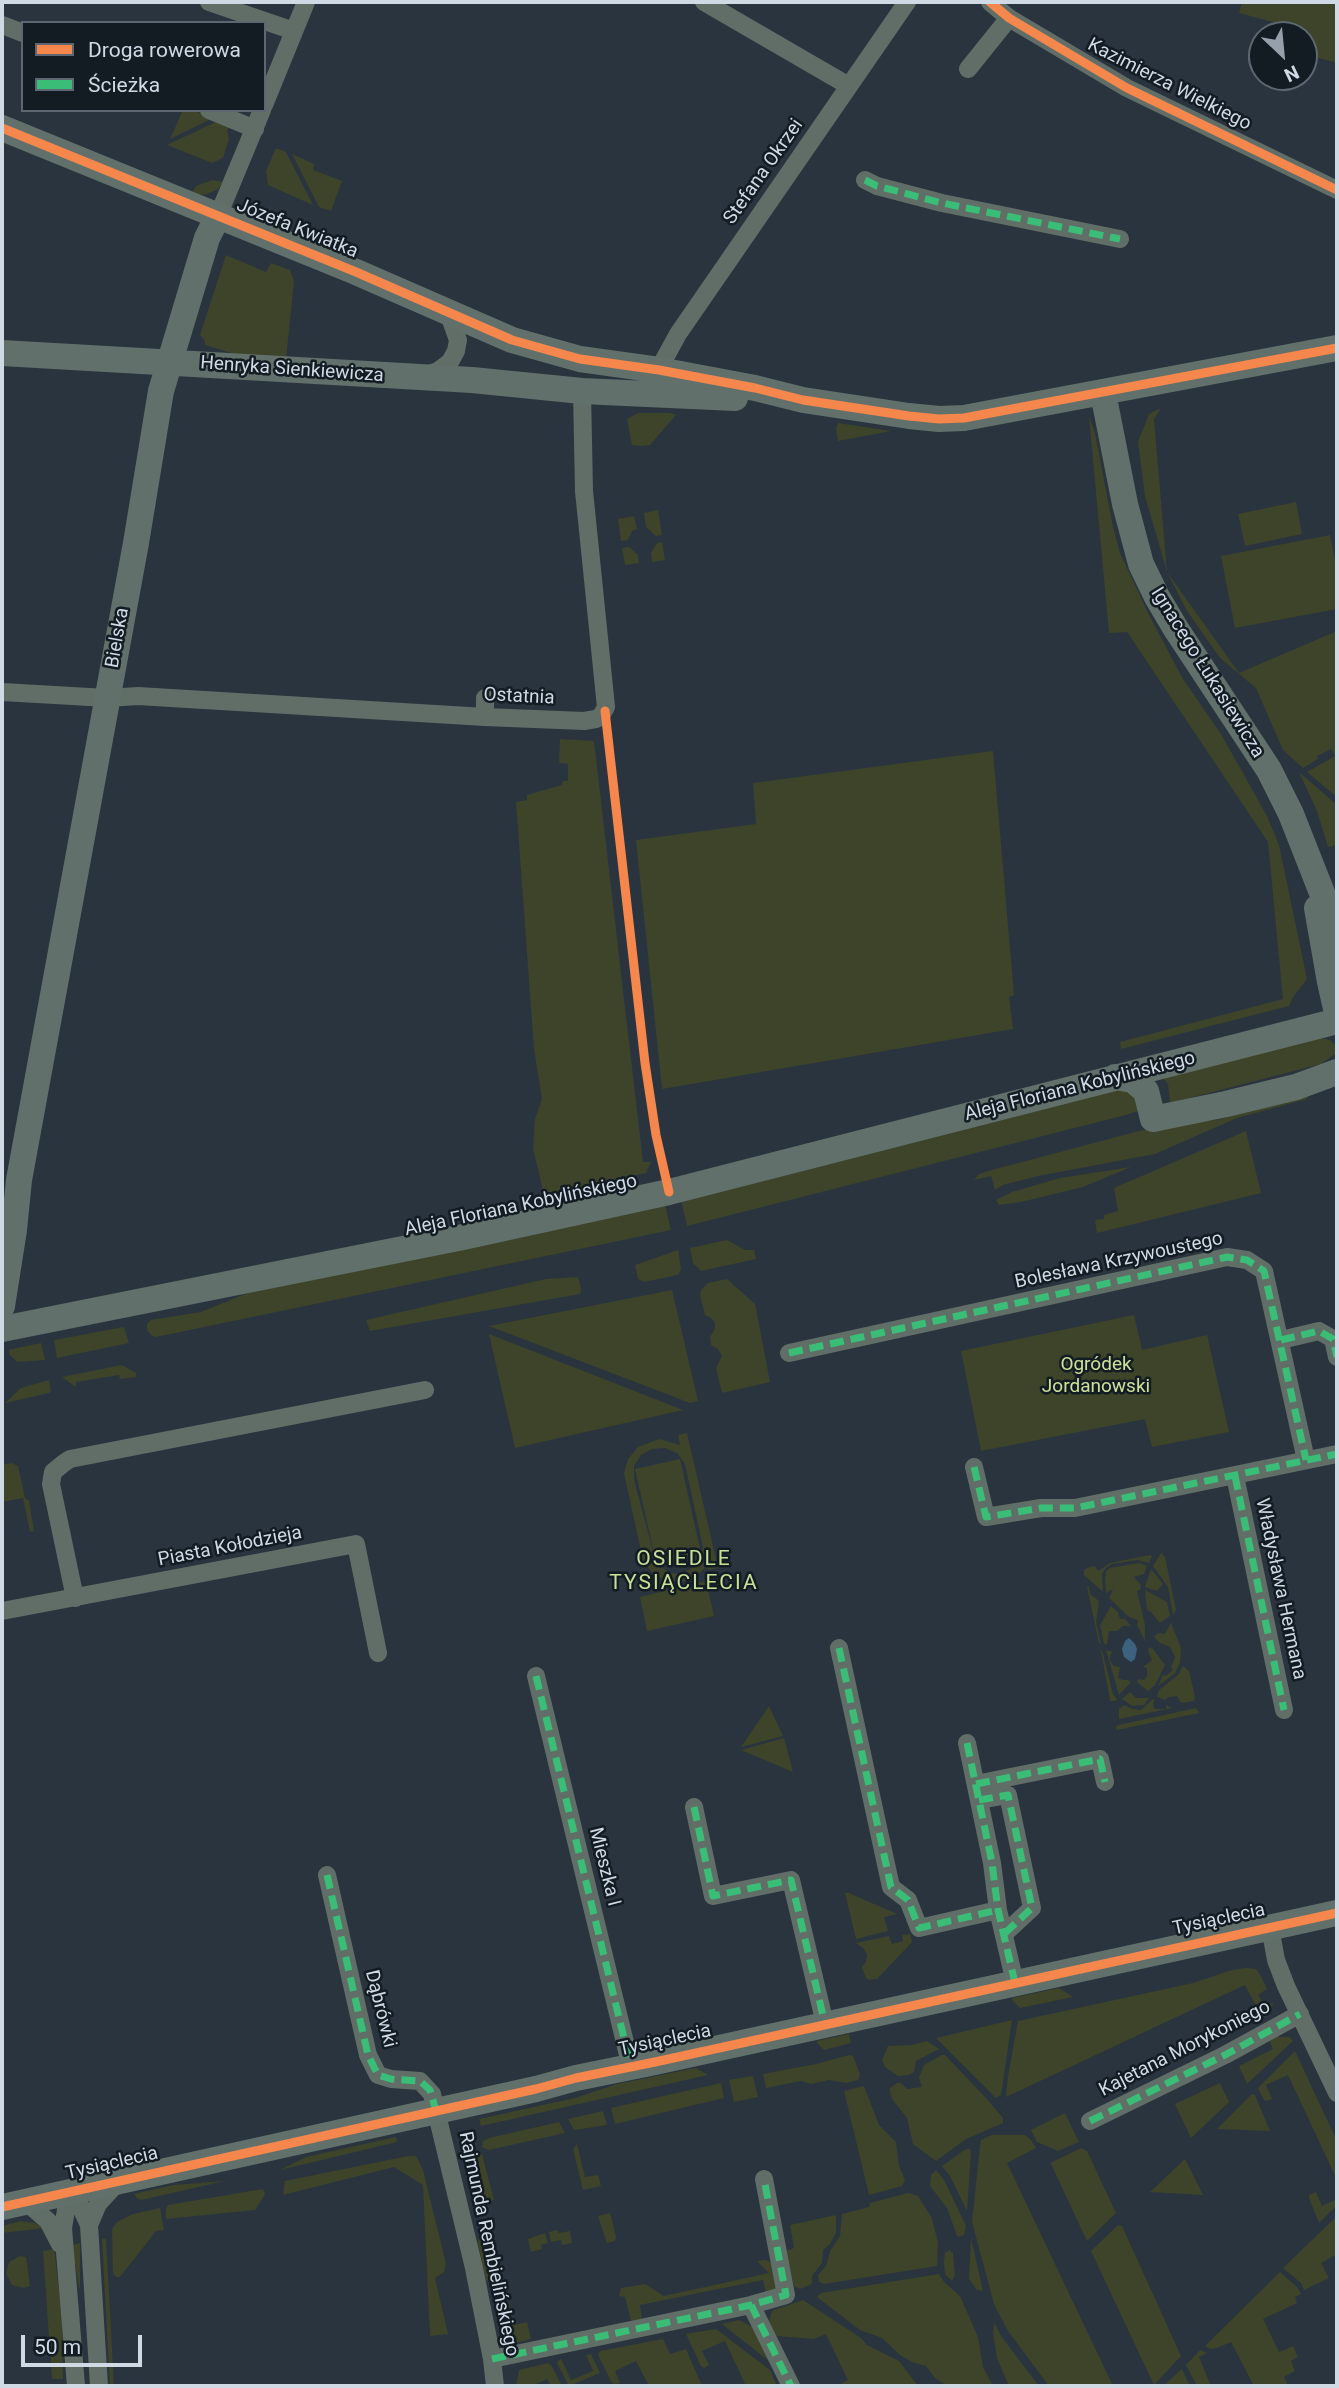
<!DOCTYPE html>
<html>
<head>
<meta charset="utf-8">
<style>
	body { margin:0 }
	#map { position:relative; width:1339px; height:2388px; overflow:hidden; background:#2a343e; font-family:Roboto,sans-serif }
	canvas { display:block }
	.frame { position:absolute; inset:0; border:4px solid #cfdae5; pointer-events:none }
	.legend { position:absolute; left:21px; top:21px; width:245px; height:91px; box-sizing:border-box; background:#131b23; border:2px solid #5e6771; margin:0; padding:9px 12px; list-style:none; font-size:21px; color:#cfdae5 }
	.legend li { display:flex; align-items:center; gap:14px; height:35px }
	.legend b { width:35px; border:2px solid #5e6771 }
	.north { position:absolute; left:1248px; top:21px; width:70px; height:70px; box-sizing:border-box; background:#131b23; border:2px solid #5e6771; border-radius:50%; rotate:154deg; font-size:19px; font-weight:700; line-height:28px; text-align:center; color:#cfdae5 }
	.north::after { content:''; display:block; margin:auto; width:24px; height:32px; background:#95a0ab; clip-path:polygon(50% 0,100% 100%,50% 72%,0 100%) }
	.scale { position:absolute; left:21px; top:2335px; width:121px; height:32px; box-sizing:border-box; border:4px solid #cfdae5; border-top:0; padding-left:9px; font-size:21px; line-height:24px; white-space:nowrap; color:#cfdae5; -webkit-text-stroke:5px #131b23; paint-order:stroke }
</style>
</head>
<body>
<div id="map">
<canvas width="1339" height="2388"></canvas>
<div class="frame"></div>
<ul class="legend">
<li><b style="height:9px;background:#f5874c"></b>Droga rowerowa</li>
<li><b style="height:9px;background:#3abd76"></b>Ścieżka</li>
</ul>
<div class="north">N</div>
<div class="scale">50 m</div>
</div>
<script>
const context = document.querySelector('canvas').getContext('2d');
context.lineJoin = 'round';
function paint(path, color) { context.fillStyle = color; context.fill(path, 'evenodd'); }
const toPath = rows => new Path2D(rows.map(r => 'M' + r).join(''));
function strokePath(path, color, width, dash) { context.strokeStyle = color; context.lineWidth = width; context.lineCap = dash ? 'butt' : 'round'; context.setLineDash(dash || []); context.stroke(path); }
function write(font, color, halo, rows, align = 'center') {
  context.font = font + ' Roboto,sans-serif'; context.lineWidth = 5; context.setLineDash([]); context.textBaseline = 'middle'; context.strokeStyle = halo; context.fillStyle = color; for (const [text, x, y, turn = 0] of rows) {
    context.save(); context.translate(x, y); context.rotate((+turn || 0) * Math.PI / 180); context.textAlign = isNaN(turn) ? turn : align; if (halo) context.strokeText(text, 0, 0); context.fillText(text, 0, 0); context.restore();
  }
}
const green = toPath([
	[1242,2,1337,2,1337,63,1315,57,1311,71,1304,69,1304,35,1269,35,1273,22,1239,13],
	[183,110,192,110,213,118,170,139],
	[218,121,229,126,227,132,229,139,223,158,212,163,167,145],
	[276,148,286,152,313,205,268,185,266,171],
	[292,154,314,164,313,170,342,181,331,211,319,207],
	[213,180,223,182,217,190,204,195,192,193,196,186],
	[226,255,266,272,271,263,290,270,294,281,286,360,248,358,205,345,205,341,200,335],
	[1161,408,1154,419,1167,572,1239,673,1337,631,1337,797,1307,772,1335,756,1331,749,1317,756,1318,759,1303,768,1283,750,1256,688,1220,658,1187,611,1167,572,1145,496,1138,442,1149,414],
	[638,413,671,413,676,415,650,445,642,446,632,445,627,419],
	[1089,416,1095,433,1113,527,1120,553,1148,613,1183,679,1221,734,1267,816,1279,845,1307,979,1293,997,1289,1006,1121,1049,1120,1042,1283,999,1268,842,1127,632,1109,633],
	[838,423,891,431,838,441,836,429],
	[1296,502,1302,534,1245,546,1238,514],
	[658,510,662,535,656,536,646,527,644,513],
	[634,516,637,529,632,531,628,540,621,541,618,519],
	[1330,535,1337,571,1337,609,1235,628,1221,556],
	[662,542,665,560,652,562,651,553,657,543],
	[629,547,638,555,639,563,625,565,622,548],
	[560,739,594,741,643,1162,651,1162,646,1173,544,1195,533,1148,535,1119,542,1099,534,1049,516,802,527,800,527,795,562,785,563,781,568,781,568,764,559,763],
	[993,751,1014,995,1009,997,1013,1029,662,1089,636,840,756,824,753,783],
	[1299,772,1337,805,1337,845,1328,847,1317,811],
	[1316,1037,1330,1040,1336,1046,1335,1054,1321,1064,1170,1103,1168,1084,1162,1077],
	[1129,1082,1141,1110,1126,1115,687,1226,681,1200],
	[1302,1097,1308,1097,1307,1099,1237,1118,1155,1154,1038,1176,1003,1185,995,1190,991,1176,974,1180,979,1174,992,1170,1139,1131,1220,1119],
	[1246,1131,1261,1193,1097,1233,1095,1220,1104,1219,1104,1215,1118,1211,1114,1188],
	[1131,1167,1083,1187,1021,1202,999,1205,996,1200,1012,1192,1060,1178],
	[665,1205,671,1230,156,1337,151,1335,147,1330,147,1324,151,1320,201,1312,250,1292],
	[727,1240,745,1250,754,1250,756,1259,701,1271,693,1263,690,1248],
	[678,1250,681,1269,678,1275,644,1282,638,1279,635,1265],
	[578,1277,581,1289,580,1294,370,1331,366,1320,546,1279],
	[727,1279,755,1304,770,1382,722,1393,716,1368,722,1356,718,1349,711,1345,710,1337,715,1329,715,1323,711,1318,705,1315,700,1295,701,1290,708,1283],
	[672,1290,698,1401,690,1403,489,1326],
	[1134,1315,1142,1350,1207,1335,1229,1432,1152,1447,1145,1419,981,1451,961,1351],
	[124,1327,129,1343,57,1358,54,1340],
	[489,1334,683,1410,515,1448],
	[41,1343,45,1360,17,1362,9,1354,9,1350,12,1349],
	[122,1365,136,1373,136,1377,120,1379,119,1375,76,1382,76,1387,62,1377],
	[49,1380,51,1391,49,1393,5,1403,21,1388],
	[687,1433,718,1568,708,1570,707,1566,695,1577,687,1581,669,1582,653,1574,643,1560,624,1473,628,1459,638,1447,659,1439,680,1445,678,1435],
	[665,1448,677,1453,685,1464,703,1547,698,1564,682,1574,670,1573,656,1564,701,1553,680,1459,635,1469,656,1562,634,1480,634,1466,641,1455,652,1449],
	[12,1463,18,1466,25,1498,29,1501,34,1531,30,1532,23,1498,2,1502,2,1465],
	[1161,1553,1165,1557,1176,1610,1173,1615,1168,1587,1153,1566],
	[1150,1555,1152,1556,1149,1563,1137,1560,1112,1564,1107,1567,1102,1574,1103,1592,1084,1575,1084,1570,1087,1568,1095,1566,1098,1571,1110,1563],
	[1139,1563,1147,1566,1144,1574,1134,1577,1141,1585,1140,1590,1137,1591,1145,1625,1145,1641,1137,1625,1138,1620,1129,1617,1109,1598,1113,1589,1106,1593,1105,1580,1106,1571,1110,1568],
	[1151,1569,1163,1584,1157,1591,1145,1587],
	[706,1581,714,1616,647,1631,640,1597],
	[1089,1586,1090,1594,1099,1601,1096,1622,1101,1644,1099,1643,1087,1587],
	[1145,1590,1167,1602,1170,1616,1160,1623,1151,1612,1147,1610],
	[1111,1606,1118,1612,1120,1619,1125,1619,1131,1626,1123,1626,1117,1631,1109,1631,1107,1644,1104,1644,1100,1625],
	[1171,1623,1181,1648,1180,1663,1175,1673,1158,1686,1163,1675,1166,1676,1173,1670,1171,1667,1175,1657,1170,1647,1160,1643,1154,1637,1158,1633,1165,1634],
	[1149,1647,1153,1649,1165,1665,1155,1685,1148,1691,1137,1682,1138,1679,1144,1680,1147,1676,1147,1668,1143,1667,1152,1660,1148,1651],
	[1102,1650,1113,1694,1117,1699,1115,1701,1110,1701,1101,1651],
	[1106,1650,1113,1652,1110,1655,1110,1661,1114,1666,1120,1667,1118,1678,1123,1680,1128,1680,1131,1682,1119,1695],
	[1183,1666,1189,1671,1195,1697,1194,1701,1181,1703,1177,1696,1168,1697,1165,1700,1157,1697,1159,1690,1178,1675],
	[1130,1692,1136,1698,1149,1698,1144,1705,1132,1706,1122,1699],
	[1153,1699,1155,1700,1153,1703,1154,1709,1166,1709,1166,1705,1172,1708,1119,1719,1119,1709,1124,1705,1132,1709,1141,1710],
	[769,1706,783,1736,741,1747],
	[1196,1708,1199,1713,1117,1730,1116,1727,1118,1725],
	[784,1738,793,1772,741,1750],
	[845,1893,849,1893,897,1914,884,1917,888,1931,856,1939],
	[910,1934,912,1942,877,1979,869,1980,866,1978,862,1967,866,1962,867,1955,864,1949,856,1943,889,1936,892,1944,903,1941,902,1935],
	[1246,1968,1256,1969,1261,1976,1267,1989,1258,1995,1264,2005,1273,2003,1272,2008,1267,2013,1246,2022,1243,2015,1257,2008,1245,1985,1006,2097,1008,2076,1018,2021,1193,1983,1232,1970],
	[1059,1988,1073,1997,1020,2008,1012,2000,1012,1998],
	[1012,2020,1001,2095,996,2098,936,2038],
	[1276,2033,1278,2037,1289,2037,1293,2041,1247,2084,1239,2066,1273,2049,1268,2037],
	[849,2034,851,2043,824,2050,817,2043,817,2041],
	[927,2041,939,2049,916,2061,914,2072,909,2075,898,2076,885,2067,882,2060,888,2046,912,2045],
	[1295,2051,1337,2141,1337,2180,1288,2075,1266,2085,1272,2099,1267,2101,1264,2100,1258,2088],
	[849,2055,853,2056,860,2074,858,2080,846,2083,829,2080,811,2084,801,2081,766,2088,763,2074,816,2064],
	[942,2055,945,2055,986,2098,1003,2118,1003,2123,966,2139,936,2161,913,2144,907,2118,892,2099,890,2092,890,2088,897,2083,901,2083,907,2089,922,2087,919,2078,924,2065],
	[696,2068,708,2075,481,2126,479,2119,575,2098,617,2084],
	[753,2076,758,2097,734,2102,729,2080],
	[721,2083,724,2098,615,2124,611,2108],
	[1220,2083,1229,2102,1191,2138,1175,2104],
	[864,2086,879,2125,896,2142,899,2166,905,2180,902,2186,869,2195,844,2091],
	[1252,2094,1255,2095,1270,2131,1217,2129],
	[603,2111,607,2125,574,2130,568,2119],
	[1065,2113,1079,2142,1058,2151,1037,2142,1031,2130],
	[559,2122,565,2133,489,2150,482,2147,483,2141,489,2138],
	[992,2135,1025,2135,1031,2140,1036,2148,1007,2163,1113,2386,1049,2386,1008,2331,994,2304,972,2222,980,2146,981,2140],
	[396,2137,397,2142,280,2170,306,2157],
	[577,2144,585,2177,598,2175,601,2186,583,2190,573,2149],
	[1081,2148,1087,2151,1116,2213,1087,2241,1051,2164,1052,2162],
	[966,2149,970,2149,971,2152,967,2211,950,2176,942,2166],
	[482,2154,494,2200,490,2201,485,2201,477,2192,471,2162,471,2158],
	[408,2156,416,2156,423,2170,446,2264,444,2272,435,2278,448,2334,430,2336,423,2185,394,2167,283,2195,285,2181],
	[1185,2159,1203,2195,1150,2192],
	[936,2170,944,2180,966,2226,964,2235,958,2237,956,2233,947,2208,930,2186,931,2175],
	[225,2181,141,2200,137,2198,134,2194,174,2185],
	[263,2189,265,2194,255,2210,166,2219,166,2209,168,2205],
	[1316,2192,1322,2206,1337,2199,1337,2205,1319,2223,1309,2198,1309,2195],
	[908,2193,918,2196,932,2218,938,2243,937,2266,824,2284,819,2282,818,2275,826,2266,830,2251,840,2236,842,2214,869,2207,870,2203],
	[160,2208,164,2230,156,2231,120,2277,117,2277,113,2274,112,2229,117,2222,133,2214],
	[610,2213,616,2237,615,2241,607,2243,598,2216],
	[836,2215,836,2233,830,2244,823,2250,822,2263,812,2276,812,2284,800,2289,794,2286,786,2251,794,2248,790,2225],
	[1337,2216,1337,2254,1321,2263,1329,2278,1304,2290,1301,2283,1283,2268],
	[21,2221,35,2223,44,2228,2,2233,2,2226],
	[1118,2225,1122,2226,1181,2356,1154,2385,1091,2251],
	[557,2230,559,2233,570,2231,572,2243,562,2245,561,2240,551,2242,549,2232],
	[480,2232,490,2280,486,2281,478,2243],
	[545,2233,548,2243,541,2245,542,2249,531,2252,528,2239],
	[104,2238,106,2240,114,2386,110,2386,102,2239],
	[971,2238,983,2291,977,2290,969,2279],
	[80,2243,80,2287,79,2288,72,2245],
	[54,2249,62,2316,63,2379,52,2379,43,2251],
	[949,2250,953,2253,955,2275,952,2281,945,2274,944,2262,945,2253],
	[20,2256,26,2257,30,2286,24,2288,12,2285,6,2274,9,2262],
	[766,2260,772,2263,778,2286,773,2292,766,2294,763,2280,640,2305,642,2319,631,2321,625,2297,619,2296,621,2288,645,2284,664,2296,769,2273,757,2261],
	[1280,2272,1297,2287,1301,2294,1295,2297,1297,2303,1263,2319,1279,2352,1293,2346,1298,2357,1291,2361,1295,2371,1284,2377,1288,2386,1254,2386,1231,2342,1217,2348,1211,2349,1205,2346],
	[939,2274,944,2282,960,2296,978,2337,983,2367,993,2386,947,2386,935,2378,926,2366,912,2362,900,2355,882,2338,860,2330,817,2297,821,2293],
	[803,2300,861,2338,867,2345,899,2361,918,2386,837,2386,848,2380,826,2334,813,2339,777,2336,771,2332,768,2324,772,2311],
	[509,2302,514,2325,527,2322,531,2339,516,2343,511,2339,503,2303],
	[739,2320,756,2329,774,2365,722,2324],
	[994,2322,1001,2336,1039,2386,1009,2386,997,2358,993,2333],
	[716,2329,770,2370,777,2386,746,2386,725,2341,702,2351,709,2365,704,2368,701,2366,686,2334],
	[663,2339,670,2354,686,2349,702,2386,649,2386,636,2361,615,2371,620,2383,615,2384,612,2383,598,2355,600,2351],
	[1200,2350,1207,2353,1199,2357,1211,2386,1197,2386,1186,2365],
	[591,2354,600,2373,569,2386,557,2363,558,2361,561,2359,571,2380,593,2371,586,2355],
	[548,2363,551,2365,562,2386,551,2386,547,2379,532,2386,516,2386,519,2370],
	[1182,2369,1190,2386,1163,2386]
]);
const water = toPath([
	[1129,1638,1135,1644,1137,1649,1135,1659,1131,1662,1124,1657,1122,1649,1125,1641]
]);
const street = toPath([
	[209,2,294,31],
	[704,2,849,86],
	[990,2,1009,18,1127,88,1337,190],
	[2,25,23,33],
	[968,69,1009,18],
	[264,105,306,2],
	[209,110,255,129],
	[865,180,877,186,942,203,1120,239],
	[218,216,262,110],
	[425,376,438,371,450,362,456,351,458,340,448,312],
	[654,378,678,334,907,2],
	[2,692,107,698,138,696,485,717,584,721,596,719,601,716,606,707,584,491,582,391],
	[485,698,485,717],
	[1281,1340,1319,1331,1333,1339,1337,1357],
	[789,1353,1227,1257,1247,1260,1264,1271,1306,1460],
	[974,1467,986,1517,1041,1508,1075,1508,1337,1454],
	[1235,1476,1284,1710],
	[75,1598,51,1484,53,1472,64,1463,70,1459,425,1390],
	[2,1611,356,1544,378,1653],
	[839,1648,891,1887,908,1900,919,1928,998,1910],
	[536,1676,631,2067],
	[967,1743,992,1863,998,1910,1015,1983],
	[976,1784,1100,1759,1105,1782],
	[979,1800,1008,1795,1032,1908,1004,1934],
	[694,1807,713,1896,791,1880,825,2024],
	[327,1875,368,2055,378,2075,391,2079,420,2081,432,2094,474,2268,492,2359,495,2386],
	[1270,1927,1276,1960,1286,1986,1337,2093],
	[1090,2121,1225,2055,1300,2014],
	[26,2202,48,2221,60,2244],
	[89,2225,98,2204,118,2182],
	[751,2305,791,2386],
	[492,2359,751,2305,786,2295,764,2179],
	[76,2386,63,2228,69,2192,79,2203,89,2225,99,2386]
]);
const secondary = toPath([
	[2,128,356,272,512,340,580,359,659,370,755,388,803,400,909,416,939,419,964,418,1337,348],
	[2,353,472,380,582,391,735,398],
	[1103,393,1125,504,1141,564,1157,597,1176,629,1269,770,1291,814,1337,931],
	[1317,908,1330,982,1337,1013],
	[1115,1077,1133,1080,1146,1091,1153,1119,1226,1104,1296,1087,1337,1072],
	[2,1306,14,1230,19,1180,136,543,161,391,207,238,218,216],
	[2,1329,463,1237,669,1192,1337,1021],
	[2,2207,536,2089,576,2078,655,2062,1337,1913]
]);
const quiet = toPath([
	[865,180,877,186,942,203,1120,239],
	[1281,1340,1319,1331,1333,1339,1337,1357],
	[789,1353,1227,1257,1247,1260,1264,1271,1306,1460],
	[974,1467,986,1517,1041,1508,1075,1508,1337,1454],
	[1235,1476,1284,1710],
	[839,1648,891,1887,908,1900,919,1928,998,1910],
	[536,1676,631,2067],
	[967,1743,992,1863,998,1910,1015,1983],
	[976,1784,1100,1759,1105,1782],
	[979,1800,1008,1795,1032,1908,1004,1934],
	[694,1807,713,1896,791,1880,825,2024],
	[327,1875,368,2055,378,2075,391,2079,420,2081,430,2090,436,2111],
	[1090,2121,1225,2055,1300,2014],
	[751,2305,791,2386],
	[492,2359,751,2305,786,2295,764,2179]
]);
const cycleway = toPath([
	[990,2,1009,18,1127,88,1337,190],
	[2,128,356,272,512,340,580,359,659,370,755,388,803,400,909,416,939,419,964,418,1337,348],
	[605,711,645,1063,656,1135,669,1192],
	[2,2207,536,2089,576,2078,655,2062,1337,1913]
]);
const streetNames = [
	["Kazimierza Wielkiego",1169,85,27],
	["Stefana Okrzei",764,172,-55],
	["Józefa Kwiatka",297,229,22],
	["Henryka Sienkiewicza",292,370,4],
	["Bielska",118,638,-80],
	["Ignacego Łukasiewicza",1207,673,58],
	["Ostatnia",519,697,3],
	["Aleja Floriana Kobylińskiego",1080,1087,-14],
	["Aleja Floriana Kobylińskiego",521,1206,-12],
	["Bolesława Krzywoustego",1119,1261,-12],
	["Piasta Kołodzieja",230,1547,-11],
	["Władysława Hermana",1280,1589,78],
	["Mieszka I",604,1867,76],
	["Tysiąclecia",1219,1920,-12],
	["Dąbrówki",380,2009,76],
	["Tysiąclecia",665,2041,-12],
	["Kajetana Morykoniego",1185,2049,-27],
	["Tysiąclecia",112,2164,-13],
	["Rajmunda Rembielińskiego",488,2244,78]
];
const parkNames = [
	["Ogródek",1096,1365],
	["Jordanowski",1096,1387]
];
const neighbourhoodNames = [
	["OSIEDLE",684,1560],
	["TYSIĄCLECIA",684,1584]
];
paint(green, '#3d442a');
paint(water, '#3d627f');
strokePath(street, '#616e68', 18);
strokePath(secondary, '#62706b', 26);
strokePath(quiet, '#3abd76', 7, [14, 7]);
strokePath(cycleway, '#f5874c', 9);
write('19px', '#cfdae5', '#131b23', streetNames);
write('19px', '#cfe199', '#131b23', parkNames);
context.letterSpacing = '2px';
write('21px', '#c7e298', '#131b23', neighbourhoodNames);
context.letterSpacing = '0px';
</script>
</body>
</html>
